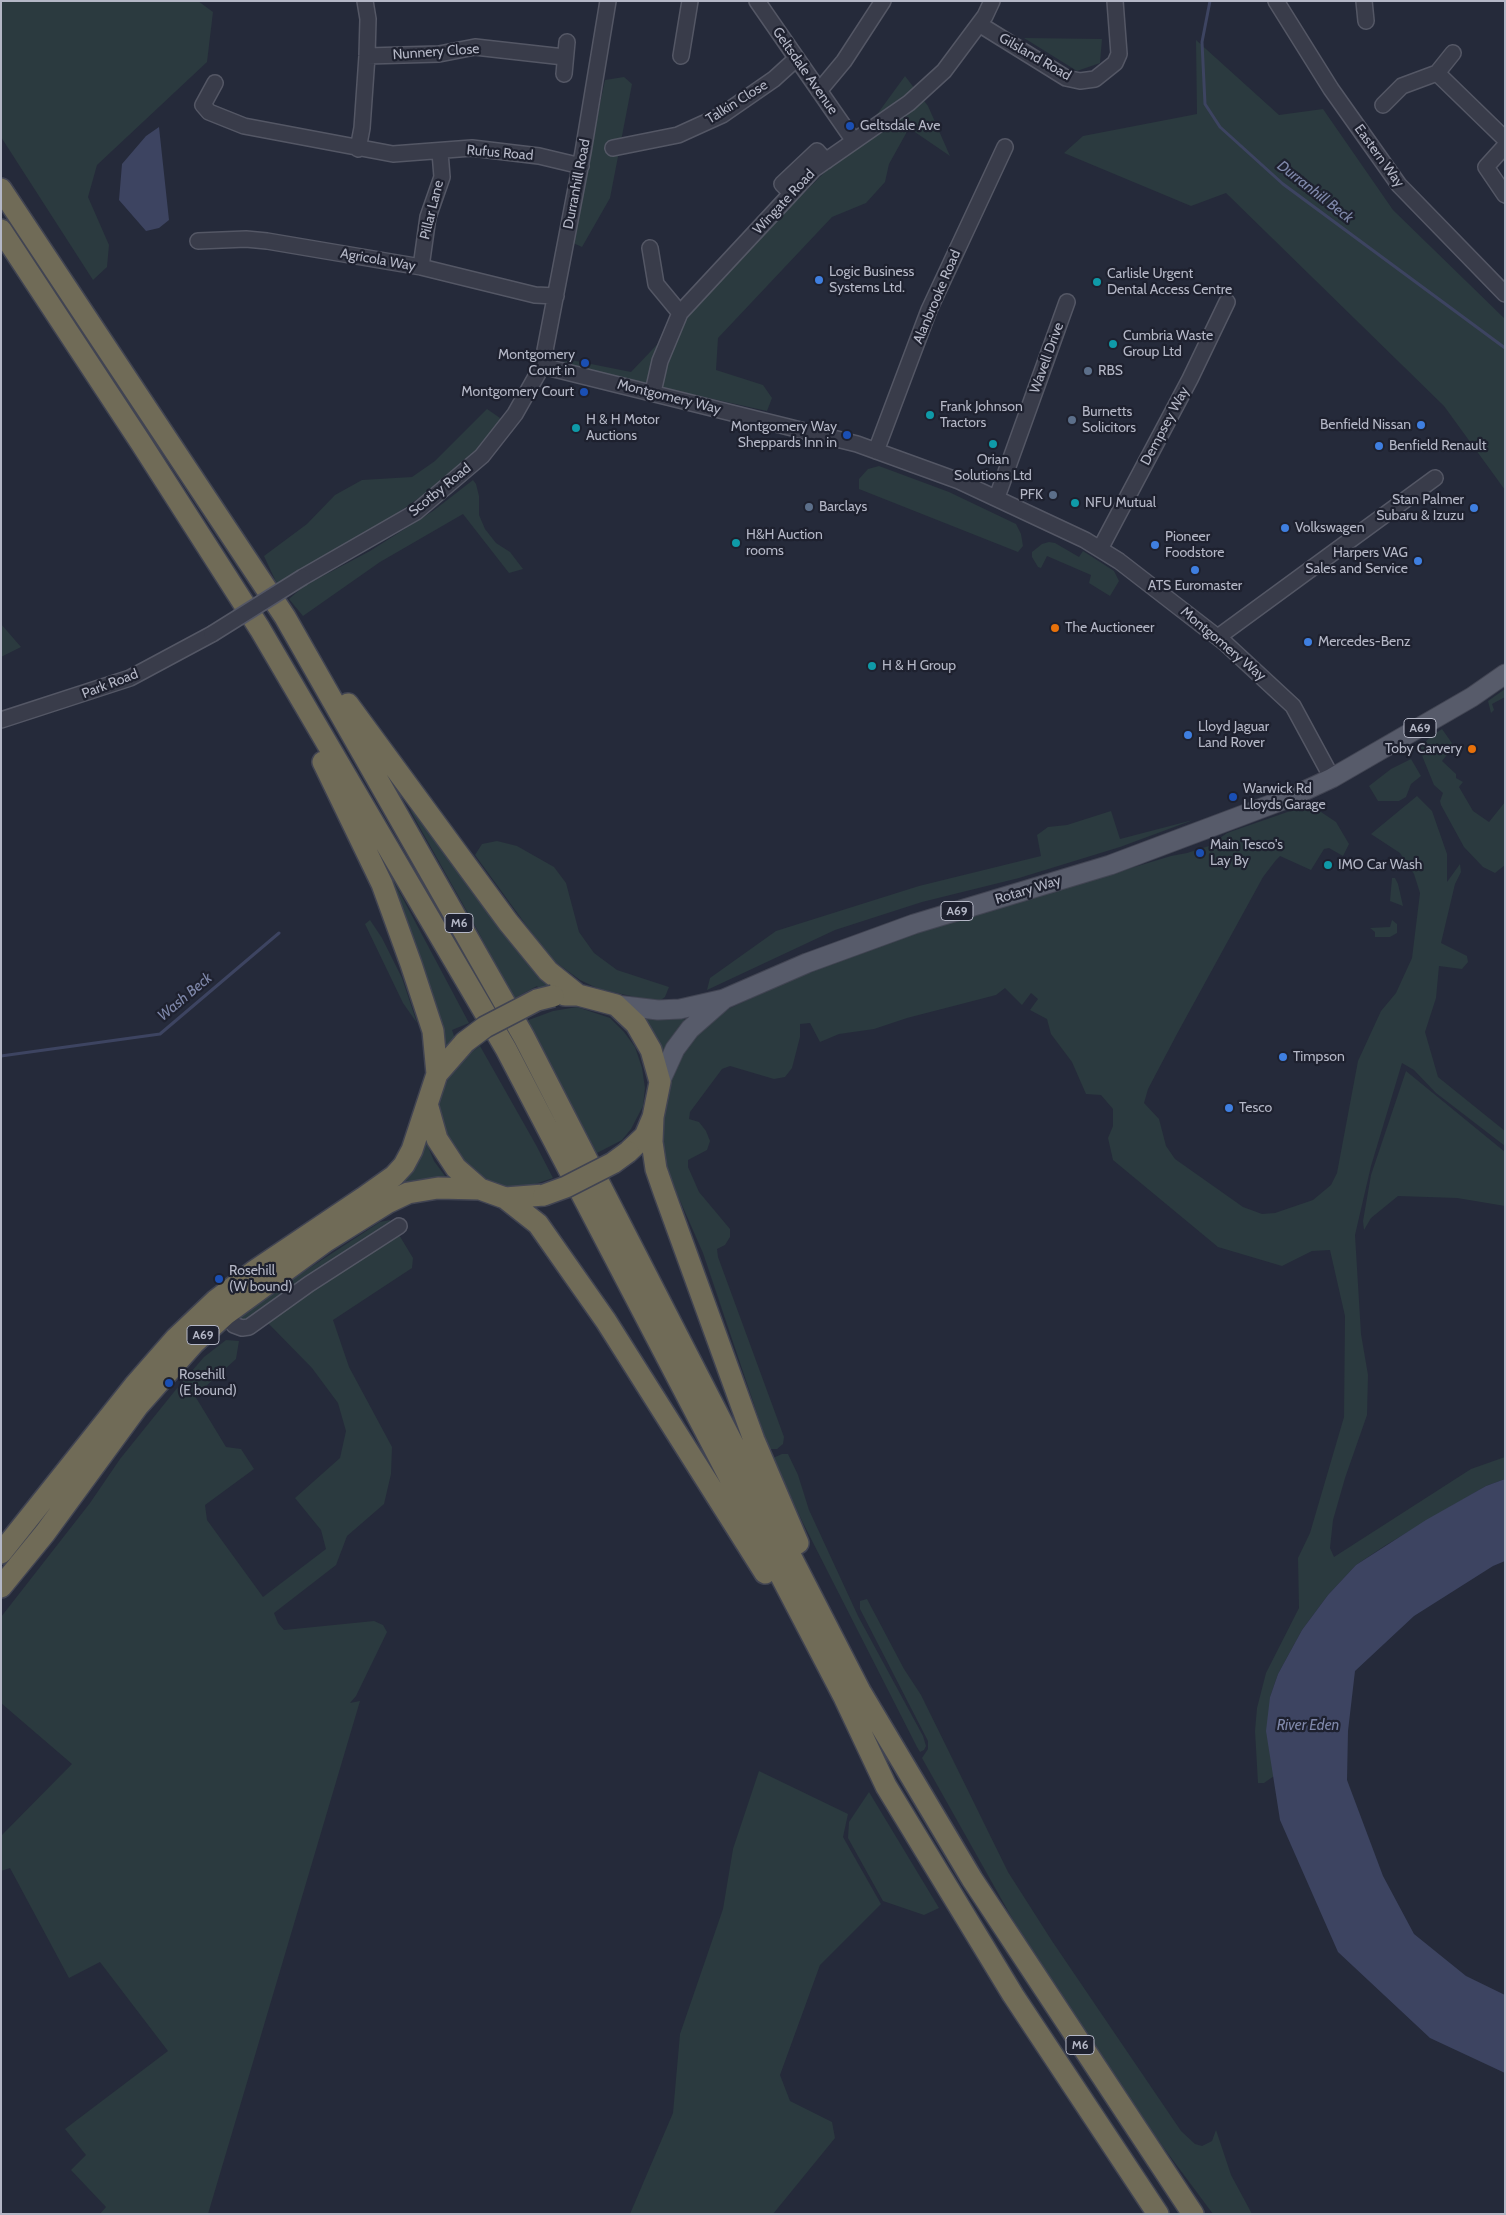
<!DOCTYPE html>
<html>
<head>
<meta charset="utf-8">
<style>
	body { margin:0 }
	#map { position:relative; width:1506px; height:2215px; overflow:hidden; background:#252a3a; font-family:Cabin,sans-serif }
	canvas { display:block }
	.frame { position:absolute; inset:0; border:2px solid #b4b7c6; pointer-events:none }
</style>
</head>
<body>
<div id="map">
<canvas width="1506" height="2215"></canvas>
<div class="frame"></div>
</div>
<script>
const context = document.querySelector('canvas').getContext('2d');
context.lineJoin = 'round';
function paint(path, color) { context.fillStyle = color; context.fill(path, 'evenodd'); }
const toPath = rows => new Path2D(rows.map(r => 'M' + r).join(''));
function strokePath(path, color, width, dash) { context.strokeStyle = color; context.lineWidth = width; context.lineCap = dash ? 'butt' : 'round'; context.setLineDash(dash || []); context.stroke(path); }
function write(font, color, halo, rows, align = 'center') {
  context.font = font + ' Cabin,sans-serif'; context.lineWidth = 4.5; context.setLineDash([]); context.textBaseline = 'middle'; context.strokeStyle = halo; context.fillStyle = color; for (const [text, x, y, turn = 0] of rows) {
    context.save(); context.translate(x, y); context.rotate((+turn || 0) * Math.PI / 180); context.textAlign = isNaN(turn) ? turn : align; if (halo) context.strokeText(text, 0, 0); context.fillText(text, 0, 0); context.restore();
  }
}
const green = toPath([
	[4,1,198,1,213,12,207,62,97,165,88,197,109,245,107,267,93,280,1,137,1,3],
	[1024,38,1102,39,1100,63,1077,71],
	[1196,40,1279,115,1323,109,1393,210,1505,319,1505,490,1444,406,1226,193,1191,206,1064,153,1083,136,1197,114],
	[905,76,928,106,950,156,909,128,889,164,885,182,866,203,832,217,718,338,716,370,763,385,772,398,767,411,577,369,556,357,631,372,750,247,862,135],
	[624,77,632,84,610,198,582,247,571,242,605,80],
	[487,409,500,418,499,427,457,471,352,545,277,584,264,556,307,524,335,495,362,480,412,477,435,461],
	[879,466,949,492,1016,524,1021,534,1023,546,1018,552,859,489,859,479,868,469],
	[473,480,476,484,479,496,479,515,485,529,496,543,510,552,523,569,509,573,463,514,380,562,303,616,289,599,304,586,370,551,433,511],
	[1049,542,1055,543,1079,557,1083,551,1114,571,1119,581,1110,596,1089,583,1091,575,1047,556,1041,568,1038,567,1032,557,1032,552,1042,544],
	[1,624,21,647,1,657],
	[1505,689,1505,697,1492,704,1494,710,1491,713,1488,701],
	[1442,729,1454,746,1442,761,1456,774,1456,778,1463,782,1459,787,1473,811,1489,822,1505,802,1505,865,1495,873,1483,867,1464,847,1441,805,1440,801,1443,793,1434,785,1423,758,1420,748,1430,737],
	[1411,759,1421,776,1411,784,1406,797,1399,801,1378,801,1369,786,1391,769],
	[1417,796,1432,811,1447,854,1447,882,1460,864,1461,872,1455,884,1441,943,1467,956,1468,962,1462,969,1439,966,1436,998,1425,1032,1438,1077,1505,1131,1505,1146,1436,1093,1414,1070,1402,1063,1371,1166,1355,1235,1361,1334,1368,1375,1367,1415,1345,1478,1333,1520,1330,1548,1334,1557,1471,1469,1505,1457,1505,1479,1486,1486,1386,1545,1356,1565,1328,1595,1302,1630,1278,1674,1270,1697,1274,1776,1264,1783,1258,1783,1255,1731,1257,1708,1266,1673,1299,1608,1298,1558,1310,1533,1344,1417,1345,1316,1330,1250,1312,1251,1282,1266,1218,1247,1113,1160,1108,1138,1113,1126,1113,1109,1101,1095,1086,1094,1072,1062,1051,1034,1047,1019,1030,1010,1038,999,1031,993,1022,1005,1005,988,996,995,907,1018,874,1029,839,1034,820,1042,810,1023,800,1024,800,1037,792,1068,785,1077,774,1079,730,1066,722,1069,690,1112,689,1119,699,1122,706,1131,710,1141,707,1150,688,1160,688,1167,699,1192,730,1229,730,1237,725,1245,717,1249,718,1257,784,1437,783,1444,777,1449,769,1449,703,1253,678,1196,668,1186,658,1121,679,1050,724,1011,782,984,882,943,1171,856,1187,853,1209,846,1227,833,1296,809,1307,808,1318,810,1336,822,1349,844,1343,856,1329,848,1324,849,1311,870,1280,856,1276,860,1263,877,1178,1032,1148,1089,1144,1103,1159,1119,1166,1146,1175,1159,1243,1207,1262,1214,1275,1213,1313,1200,1331,1185,1337,1173,1358,1061,1381,1011,1396,993,1412,958,1420,893,1414,874,1400,853,1371,834],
	[410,810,415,813,560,989,540,991,537,986,513,999,479,933],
	[1111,811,1120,839,1193,820,1120,847,1019,878,922,902,835,930,707,990,710,978,776,931,919,886,1041,856,1037,835,1048,827,1067,825],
	[361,826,385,865,469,1023,452,1030,455,1039,440,1054],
	[497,841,517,846,554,867,566,883,579,932,594,953,617,970,669,987,665,997,658,1002,599,989,580,980,550,958,475,855,482,844],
	[1392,878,1395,878,1398,884,1403,906,1390,901],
	[370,920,382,938,402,978,417,1023,403,1003,365,924],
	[1392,920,1397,924,1397,933,1390,937,1375,937,1375,932,1370,928,1390,927],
	[577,1007,610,1018,624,1032,635,1047,642,1068,645,1088,643,1106,631,1129,622,1140,597,1153,526,1021,553,1011],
	[635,1015,665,1019,684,1018,685,1022,671,1038,662,1062],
	[480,1046,536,1145,553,1178,514,1191,471,1182,435,1116,442,1092,456,1063],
	[1406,1071,1505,1152,1505,1206,1457,1198,1398,1196,1371,1218,1364,1230,1363,1221,1371,1175],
	[424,1137,434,1161,448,1180,403,1192,395,1183],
	[390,1220,413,1258,412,1268,333,1320,349,1367,392,1447,391,1474,384,1504,347,1536,336,1565,274,1613,278,1623,284,1630,374,1621,383,1625,387,1632,356,1696,350,1703,360,1701,208,2214,100,2214,106,2207,71,2170,86,2155,65,2129,168,2051,100,1962,69,1978,10,1868,1,1871,1,1836,72,1764,1,1703,1,1617,90,1503,120,1459,178,1387,204,1357,226,1340,239,1341,236,1359,195,1396,226,1447,241,1449,254,1469,205,1505,207,1520,263,1597,326,1549,321,1530,295,1498,340,1458,346,1431,338,1403,312,1368,267,1322,243,1325,236,1316,380,1222],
	[782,1454,788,1454,798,1475,809,1510,858,1616,923,1736,926,1746,924,1750,920,1752,917,1747,802,1521,773,1458],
	[867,1599,904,1669,921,1695,1008,1872,1052,1941,1181,2131,1195,2144,1202,2146,1212,2141,1216,2130,1231,2175,1252,2214,1213,2214,1140,2116,1030,1950,922,1758,928,1749,928,1741,860,1609,860,1601],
	[759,1771,848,1814,843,1837,881,1904,820,1965,780,2075,790,2101,832,2122,835,2138,773,2214,630,2214,673,2113,680,2034,723,1909,733,1849],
	[869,1792,939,1908,924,1915,883,1901,848,1838,849,1822]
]);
const water = toPath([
	[159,127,169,220,159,228,146,231,119,200,122,164,146,136],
	[1505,1479,1505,1561,1493,1566,1414,1616,1355,1671,1348,1731,1347,1780,1383,1876,1414,1934,1466,1976,1505,1995,1505,2073,1430,2038,1338,1952,1280,1820,1266,1731,1270,1697,1278,1674,1302,1630,1328,1595,1356,1565,1426,1520,1486,1486]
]);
const stream = toPath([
	[1210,1,1202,42,1205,104,1220,127,1283,184,1505,348],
	[1,1056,160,1034,279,933]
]);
const minor = toPath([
	[757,1,854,141],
	[1276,1,1331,89,1399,185,1505,294],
	[1364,1,1366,21],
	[979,24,1066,78,1080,81,1095,79,1115,63,1119,54,1115,1],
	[367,56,439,54,475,47,564,57],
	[681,56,690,1],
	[1437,73,1453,53],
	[564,74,567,42],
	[215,83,203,105,209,112,244,126,393,154,472,148,539,156,581,166],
	[819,91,844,61,883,1],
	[1383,105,1402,86,1437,73,1505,139],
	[1505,146,1486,167,1505,195],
	[613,148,678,135,722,115,774,79,796,59],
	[358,149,362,128,367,56,368,19,365,1],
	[791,193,782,184,817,151,826,161],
	[198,241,246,239,267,241,421,267,535,295,556,296],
	[650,248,656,284,680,313],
	[421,267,428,217,442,177,440,152],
	[542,366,857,444,959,481,1085,540,1119,561,1225,643,1293,706,1332,778],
	[653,392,660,361,680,313,814,169,909,103,944,71,985,16,992,1],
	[876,451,929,310,1005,147],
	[997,497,1067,302],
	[1100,549,1190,379,1227,302],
	[303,577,416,512,482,456,515,414,542,366,583,152,608,1],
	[1218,637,1435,478],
	[1,720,130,678,212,634],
	[221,1307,234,1325,242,1328,249,1327,309,1284,399,1226]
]);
const major = toPath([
	[616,1005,658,1010,680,1009,724,999,807,963,914,924,1110,865,1291,797,1332,778,1472,697,1505,674],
	[660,1082,675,1049,690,1029,723,1000]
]);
const highway = toPath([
	[1,189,285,617,524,1037,860,1691,972,1879,1193,2214],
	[1,230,141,443,260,629,506,1049,844,1697,886,1786,1013,1995,1158,2214],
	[348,704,508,922,548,971,578,995],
	[323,762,382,884,411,964,433,1031,437,1074],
	[565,995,578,995,616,1005,636,1024,651,1050,660,1082,653,1117,645,1136,628,1152],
	[428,1107,437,1139,456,1168,480,1189,505,1198,544,1195],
	[653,1117,652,1142,656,1169,664,1192,754,1440,798,1543],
	[505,1198,538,1224,606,1321,765,1573],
	[1,1553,134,1386,176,1338,216,1300,253,1272,363,1198,394,1176,404,1165,412,1150,437,1074,465,1042],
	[1,1587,45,1533,138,1406,194,1343,226,1314,326,1241,387,1203,408,1193,438,1188,480,1189]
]);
const minorBridge = toPath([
	[212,634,303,577]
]);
const highwayBridge = toPath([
	[465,1042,485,1027,537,1000,553,996],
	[544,1195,566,1187,613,1163,628,1152]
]);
const markers = [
	[850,126,5,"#1a4fb4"],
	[819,280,5,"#3f7fe0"],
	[1097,282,5,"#0f9aa8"],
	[1113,344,5,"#0f9aa8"],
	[585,363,5,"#1a4fb4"],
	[1088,371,5,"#5c6f8a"],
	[584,392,5,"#1a4fb4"],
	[930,415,5,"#0f9aa8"],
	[1072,420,5,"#5c6f8a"],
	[1421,425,5,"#3f7fe0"],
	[576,428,5,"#0f9aa8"],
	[847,435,5,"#1a4fb4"],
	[993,444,5,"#0f9aa8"],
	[1379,446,5,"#3f7fe0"],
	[1053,495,5,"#5c6f8a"],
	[1075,503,5,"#0f9aa8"],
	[809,507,5,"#5c6f8a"],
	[1474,508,5,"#3f7fe0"],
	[1285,528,5,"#3f7fe0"],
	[736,543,5,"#0f9aa8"],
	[1155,545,5,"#3f7fe0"],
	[1418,561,5,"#3f7fe0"],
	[1195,570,5,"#3f7fe0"],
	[1055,628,5,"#e8710a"],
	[1308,642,5,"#3f7fe0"],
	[872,666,5,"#0f9aa8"],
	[1188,735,5,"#3f7fe0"],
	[1472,749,5,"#e8710a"],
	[1233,797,5,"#1a4fb4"],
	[1200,853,5,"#1a4fb4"],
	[1328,865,5,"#0f9aa8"],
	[1283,1057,5,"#3f7fe0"],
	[1229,1108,5,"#3f7fe0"],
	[219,1279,5,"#1a4fb4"],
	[169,1383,5,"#1a4fb4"]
];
const shields = [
	[1420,728,32],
	[957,911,32],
	[459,923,28],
	[203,1335,32],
	[1080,2045,28]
];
const shieldNames = [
	["A69",1420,728],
	["A69",957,911],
	["M6",459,923],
	["A69",203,1335],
	["M6",1080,2045]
];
const streetNames = [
	["Nunnery Close",436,52,-4],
	["Gilsland Road",1035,57,30],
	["Geltsdale Avenue",805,71,55],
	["Talkin Close",737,102,-32],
	["Rufus Road",500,153,5],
	["Eastern Way",1379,156,54],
	["Durranhill Road",577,184,-79],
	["Wingate Road",784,202,-47],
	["Pillar Lane",432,210,-76],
	["Agricola Way",378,260,10],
	["Alanbrooke Road",937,297,-67],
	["Wavell Drive",1047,358,-70],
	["Montgomery Way",669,397,14],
	["Dempsey Way",1165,426,-62],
	["Scotby Road",440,490,-39],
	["Montgomery Way",1223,644,40],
	["Park Road",110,684,-21],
	["Rotary Way",1028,890,-17]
];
const poiNames = [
	["Geltsdale Ave",860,126],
	["Logic Business",829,272],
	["Systems Ltd.",829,288],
	["Carlisle Urgent",1107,274],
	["Dental Access Centre",1107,290],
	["Cumbria Waste",1123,336],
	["Group Ltd",1123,352],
	["Montgomery",575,355,"right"],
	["Court in",575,371,"right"],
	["RBS",1098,371],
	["Montgomery Court",574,392,"right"],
	["Frank Johnson",940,407],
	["Tractors",940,423],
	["Burnetts",1082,412],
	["Solicitors",1082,428],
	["H & H Motor",586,420],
	["Auctions",586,436],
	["Benfield Nissan",1411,425,"right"],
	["Montgomery Way",837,427,"right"],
	["Sheppards Inn in",837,443,"right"],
	["Benfield Renault",1389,446],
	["Orian",993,460,"center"],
	["Solutions Ltd",993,476,"center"],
	["PFK",1043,495,"right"],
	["Stan Palmer",1464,500,"right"],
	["Subaru & Izuzu",1464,516,"right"],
	["NFU Mutual",1085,503],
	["Barclays",819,507],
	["Volkswagen",1295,528],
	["H&H Auction",746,535],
	["rooms",746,551],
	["Pioneer",1165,537],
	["Foodstore",1165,553],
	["Harpers VAG",1408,553,"right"],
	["Sales and Service",1408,569,"right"],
	["ATS Euromaster",1195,586,"center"],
	["The Auctioneer",1065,628],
	["Mercedes-Benz",1318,642],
	["H & H Group",882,666],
	["Lloyd Jaguar",1198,727],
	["Land Rover",1198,743],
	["Toby Carvery",1462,749,"right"],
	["Warwick Rd",1243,789],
	["Lloyds Garage",1243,805],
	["Main Tesco's",1210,845],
	["Lay By",1210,861],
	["IMO Car Wash",1338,865],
	["Timpson",1293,1057],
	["Tesco",1239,1108],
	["Rosehill",229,1271],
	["(W bound)",229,1287],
	["Rosehill",179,1375],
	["(E bound)",179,1391]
];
const waterNames = [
	["Durranhill Beck",1315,192,38],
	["Wash Beck",185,997,-40],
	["River Eden",1308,1726]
];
paint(green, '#2b3a3f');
paint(water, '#3d4461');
strokePath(stream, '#3d4461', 3);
strokePath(minor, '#545765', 18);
strokePath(major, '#424553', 21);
strokePath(highway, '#414452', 24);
strokePath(minor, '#393c4a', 15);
strokePath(major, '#575b6a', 19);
strokePath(highway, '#706b57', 21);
strokePath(minorBridge, '#545765', 18, []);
strokePath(highwayBridge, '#414452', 24, []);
strokePath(minorBridge, '#393c4a', 15);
strokePath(highwayBridge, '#706b57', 21);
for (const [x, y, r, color] of markers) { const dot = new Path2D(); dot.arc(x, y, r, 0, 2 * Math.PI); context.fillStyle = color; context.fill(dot); strokePath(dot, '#1e212f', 2); }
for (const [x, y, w] of shields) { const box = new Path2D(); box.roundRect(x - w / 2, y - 9.5, w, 19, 4); context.fillStyle = '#1e212f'; context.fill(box); strokePath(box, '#b4b7c6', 1); }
write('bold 12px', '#b4b7c6', null, shieldNames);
write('14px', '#b4b7c6', '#1e212f', streetNames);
write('14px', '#b4b7c6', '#1e212f', poiNames, 'left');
write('italic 15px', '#7f88aa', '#1e212f', waterNames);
</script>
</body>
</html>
